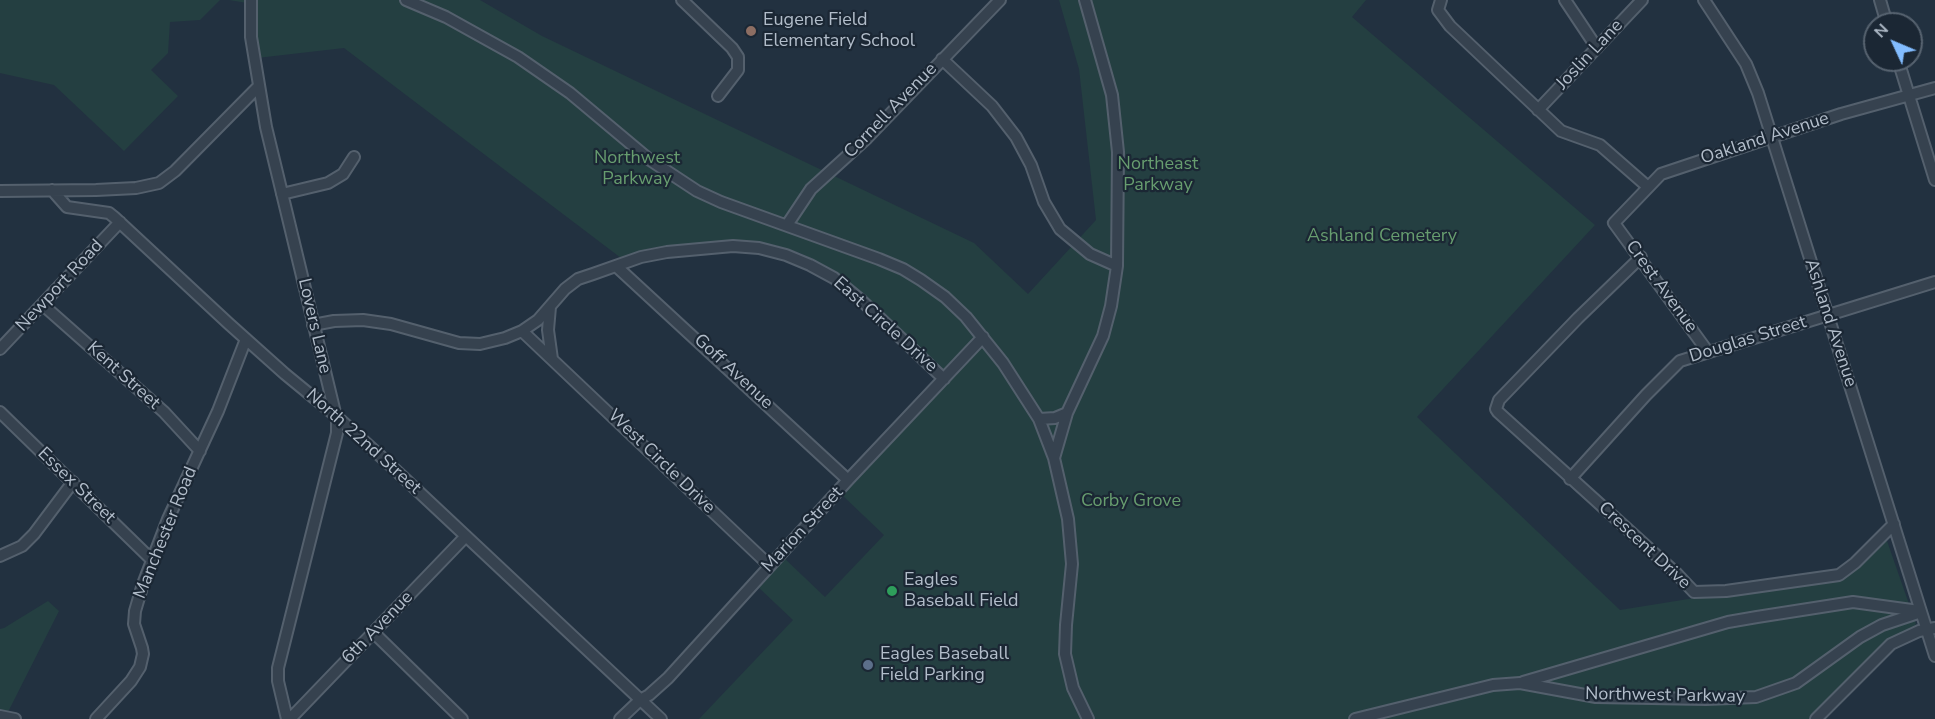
<!DOCTYPE html>
<html>
<head>
<meta charset="utf-8">
<style>
	body { margin:0 }
	#map { position:relative; width:1935px; height:719px; overflow:hidden; background:#223140; font-family:"Nunito Sans",sans-serif }
	canvas { display:block }
	.north { position:absolute; left:1863px; top:12px; width:60px; height:60px; box-sizing:border-box; background:#1b2734; border:2px solid #576370; border-radius:50%; rotate:314deg; font-size:16px; font-weight:700; line-height:24px; text-align:center; color:#b2bdca }
	.north::after { content:''; display:block; margin:auto; width:21px; height:27px; background:#82bcff; clip-path:polygon(50% 0,100% 100%,50% 72%,0 100%) }
</style>
</head>
<body>
<div id="map">
<canvas width="1935" height="719"></canvas>
<div class="north">N</div>
</div>
<script>
const context = document.querySelector('canvas').getContext('2d');
context.lineJoin = 'round';
function paint(path, color) { context.fillStyle = color; context.fill(path, 'evenodd'); }
const toPath = rows => new Path2D(rows.map(r => 'M' + r).join(''));
function strokePath(path, color, width, dash) { context.strokeStyle = color; context.lineWidth = width; context.lineCap = dash ? 'butt' : 'round'; context.setLineDash(dash || []); context.stroke(path); }
function write(font, color, halo, rows, align = 'center') {
  context.font = font + ' "Nunito Sans",sans-serif'; context.lineWidth = 4.5; context.setLineDash([]); context.textBaseline = 'middle'; context.strokeStyle = halo; context.fillStyle = color; for (const [text, x, y, turn = 0] of rows) {
    context.save(); context.translate(x, y); context.rotate((+turn || 0) * Math.PI / 180); context.textAlign = isNaN(turn) ? turn : align; if (halo) context.strokeText(text, 0, 0); context.fillText(text, 0, 0); context.restore();
  }
}
const green = toPath([
	[0,0,220,0,200,20,170,22,168,53,151,70,178,96,124,151,54,85,0,73],
	[229,0,480,0,542,36,974,243,1028,294,1096,220,1079,69,1059,0,1366,0,1352,17,1595,225,1417,417,1620,610,1707,596,1839,580,1847,576,1882,542,1887,541,1916,624,1912,629,1891,640,1877,649,1810,719,699,719,793,620,757,586,783,557,825,597,884,535,842,495,950,378,856,288,826,266,800,253,774,245,738,240,651,248,621,258,344,48,257,58,253,4],
	[48,601,59,611,8,712,0,710,0,629,4,628]
]);
const minor = toPath([
	[251,0,251,37,266,127,337,421,337,433,278,668,278,681,287,719],
	[406,0,446,17,518,57,570,93,650,160,697,191,721,202,879,259,903,269,921,280,945,297,966,317,1003,363,1039,419,1054,458],
	[682,0,732,48,738,57,738,70,718,96],
	[1085,0,1112,95,1118,152,1117,266,1111,306,1103,336,1067,413,1054,458,1068,519,1072,564,1066,625,1065,654,1073,688,1088,719],
	[1441,0,1438,10,1450,26,1561,131,1600,145,1648,187],
	[1565,0,1597,48],
	[1704,0,1746,64,1758,93,1935,656],
	[1880,0,1887,24],
	[942,59,992,106,1016,137,1031,165,1044,202,1060,229,1090,254,1117,266],
	[1898,60,1935,180],
	[1538,110,1642,0],
	[52,190,67,207,109,213,114,217,228,323,285,374,335,415,388,463,661,719],
	[0,191,96,190,136,188,159,183,175,171,258,87],
	[282,194,328,183,343,174,354,157],
	[787,225,811,189,867,138,1000,0],
	[1641,257,1578,318,1499,400,1496,409,1498,412,1677,574,1694,592,1726,591,1839,575,1855,563,1894,524],
	[616,266,848,480],
	[43,305,164,412,200,451],
	[550,307,548,330,552,359],
	[313,325,334,321,363,320,391,324,459,343,480,344,505,338,522,331,538,320,565,289,578,279,593,274,641,257,667,252,733,246,759,248,786,255,810,265,834,278,862,301,944,379],
	[522,331,770,566],
	[0,349,120,222],
	[1708,352,1614,223,1661,174,1841,114,1935,88],
	[0,412,152,560],
	[1039,419,1055,418,1067,413],
	[1570,479,1646,395,1680,361,1935,282],
	[0,556,22,546,34,534,73,482],
	[374,633,462,719],
	[1523,682,1728,622,1757,617,1853,602,1919,611],
	[0,716,15,719],
	[96,719,131,681,140,667,143,654,142,648,134,624,135,611,143,584,168,519,218,411,246,339],
	[290,719,466,536],
	[620,719,640,700,649,695,668,678,848,480,983,337],
	[1355,719,1493,685,1520,683,1596,697,1706,699,1756,697,1796,683,1860,637,1882,625,1921,612],
	[1816,719,1891,644,1919,631,1935,628]
]);
const markers = [
	[751,31,6,"#8d6e63"],
	[892,591,6,"#2e9e5b"],
	[868,665,6,"#5c6f8a"]
];
const poiNames = [
	["Eugene Field",763,21],
	["Elementary School",763,42],
	["Eagles",904,581],
	["Baseball Field",904,602],
	["Eagles Baseball",880,655],
	["Field Parking",880,676]
];
const streetNames = [
	["Joslin Lane",1590,55,-47],
	["Cornell Avenue",891,111,-46],
	["Oakland Avenue",1765,139,-18],
	["Newport Road",60,286,-47],
	["Crest Avenue",1661,287,54],
	["Ashland Avenue",1830,323,72],
	["East Circle Drive",885,325,42],
	["Lovers Lane",314,326,77],
	["Douglas Street",1748,340,-17],
	["Goff Avenue",733,372,43],
	["Kent Street",123,376,42],
	["North 22nd Street",363,442,42],
	["West Circle Drive",661,462,44],
	["Essex Street",76,486,44],
	["Marion Street",803,530,-47],
	["Manchester Road",166,533,-68],
	["Crescent Drive",1644,546,43],
	["6th Avenue",378,628,-46],
	["Northwest Parkway",1665,696,1]
];
const parkNames = [
	["Northwest",637,159],
	["Parkway",637,180],
	["Northeast",1158,165],
	["Parkway",1158,186],
	["Ashland Cemetery",1382,237],
	["Corby Grove",1131,502]
];
paint(green, '#243f41');
strokePath(minor, '#54606d', 14);
strokePath(minor, '#36424f', 10);
for (const [x, y, r, color] of markers) { const dot = new Path2D(); dot.arc(x, y, r, 0, 2 * Math.PI); context.fillStyle = color; context.fill(dot); strokePath(dot, '#1b2734', 2); }
write('18px', '#b2bdca', '#1b2734', poiNames, 'left');
write('18px', '#b2bdca', '#1b2734', streetNames);
write('18px', '#679d6f', '#1b2734', parkNames);
</script>
</body>
</html>
